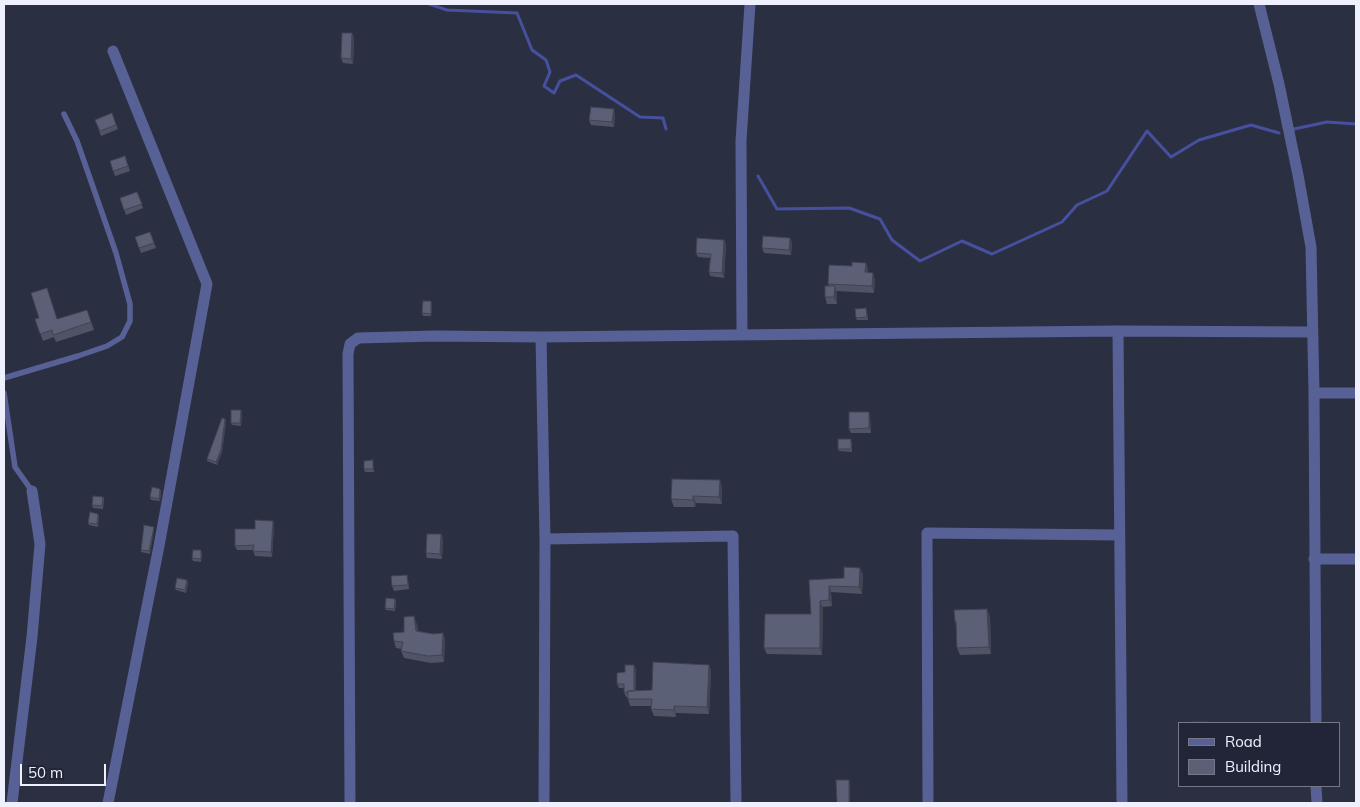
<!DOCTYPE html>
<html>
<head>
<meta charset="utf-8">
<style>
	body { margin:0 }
	#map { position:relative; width:1360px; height:807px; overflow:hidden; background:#2b2f42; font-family:Mulish,sans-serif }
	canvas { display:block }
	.frame { position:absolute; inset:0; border:5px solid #eef1fd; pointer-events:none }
	.legend { position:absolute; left:1178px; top:722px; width:162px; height:65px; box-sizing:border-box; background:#222537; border:1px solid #747786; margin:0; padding:6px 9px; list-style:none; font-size:15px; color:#eef1fd }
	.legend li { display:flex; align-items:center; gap:10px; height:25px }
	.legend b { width:25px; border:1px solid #747786 }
	.scale { position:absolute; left:20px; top:764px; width:86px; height:22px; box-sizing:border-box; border:2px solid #eef1fd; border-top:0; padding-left:6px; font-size:15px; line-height:18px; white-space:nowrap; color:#eef1fd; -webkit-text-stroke:4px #222537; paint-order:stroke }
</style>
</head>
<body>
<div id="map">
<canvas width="1360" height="807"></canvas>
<div class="frame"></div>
<ul class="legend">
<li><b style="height:6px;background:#586196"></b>Road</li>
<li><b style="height:14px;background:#5c6076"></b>Building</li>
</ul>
<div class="scale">50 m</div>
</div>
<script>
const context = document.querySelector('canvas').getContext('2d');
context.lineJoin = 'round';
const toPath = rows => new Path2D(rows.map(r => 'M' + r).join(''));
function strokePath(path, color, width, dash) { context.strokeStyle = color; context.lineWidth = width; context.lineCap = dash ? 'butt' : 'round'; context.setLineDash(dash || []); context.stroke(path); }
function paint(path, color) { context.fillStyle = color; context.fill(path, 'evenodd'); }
const stream = toPath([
	[429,4,447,10,517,13,532,50,546,60,550,72,544,86,554,93,560,81,576,75,640,117,663,118,666,129],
	[1294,129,1327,122,1356,124],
	[758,176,777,209,849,208,880,219,892,240,920,261,962,241,992,254,1062,222,1077,205,1107,191,1147,131,1171,157,1199,140,1251,125,1279,133]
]);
const service = toPath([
	[4,378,78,356,107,346,122,337,130,321,130,304,116,253,77,141,64,114],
	[4,393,15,467,32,491]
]);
const minor = toPath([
	[1259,4,1279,84,1298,175,1311,247,1314,393,1316,723],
	[1118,331,1122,803],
	[742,334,741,141,750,4],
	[541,337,1118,331,1312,332],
	[1314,393,1356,393],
	[545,539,733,536,736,803],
	[1314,559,1356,559],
	[1316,786,1317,803],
	[12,803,32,637,40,544,32,491],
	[108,803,159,546,207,284,113,51],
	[350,803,348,354,350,344,358,338,435,336,541,337,545,539,544,803],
	[928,803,927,533,1119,535]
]);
const wall = toPath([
	[352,33,354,38,353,64,343,63,341,58],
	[112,113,118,129,101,136,95,120],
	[615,114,614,127,591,125,589,120],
	[125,156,130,171,115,176,110,161],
	[137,192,143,208,126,215,120,198],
	[150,232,156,248,141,253,135,237],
	[790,238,792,243,791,255,764,253,762,248],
	[726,244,724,278,710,276,709,272,710,258,698,257,696,253],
	[866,263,868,269,868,272,875,279,874,293,836,291,837,294,837,304,827,304,825,297,829,286,828,284,852,266],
	[432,304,431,316,423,316,422,313],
	[87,310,94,330,56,342,54,337,43,341,35,319,57,319],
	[867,310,868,320,857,320,856,318],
	[241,410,242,413,241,426,232,425,231,423],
	[870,417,871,433,851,433,849,429],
	[225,419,226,422,222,452,217,465,207,461,207,459],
	[852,442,852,452,839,451,838,449],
	[373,460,373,463,374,472,365,472,364,469],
	[722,487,722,504,696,503,695,507,674,507,671,499],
	[160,489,161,492,160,501,151,500,150,497],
	[103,497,104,499,103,509,93,508,92,505],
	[98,514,99,516,98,527,89,525,88,523],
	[273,521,274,525,272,557,255,556,253,550,237,550,235,546,255,529],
	[154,529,150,554,141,552,141,550],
	[441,534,443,539,442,559,427,558,426,553],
	[202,553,201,562,193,561,192,558],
	[863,574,862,594,831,592,832,606,823,607,822,655,767,654,764,648,811,614,809,580,844,578],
	[187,580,188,583,186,593,176,590,175,588],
	[408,580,409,589,394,591,392,586],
	[395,599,396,602,395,611,386,610,385,608],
	[990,616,991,654,960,655,957,648,956,625,955,621],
	[417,624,418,631,433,634,443,633,445,640,444,662,431,663,404,658,401,651,402,649,396,648,394,641,404,632],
	[709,665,711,672,709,714,676,713,676,717,654,716,651,709,651,706,630,706,628,699,628,697,626,697,624,692,624,688,619,688,617,684,636,669,636,691,652,690]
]);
const shadedWall = toPath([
	[352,33,354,38,353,64,351,59],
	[614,109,615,114,614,127,612,122],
	[790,238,792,243,791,255,789,250],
	[724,240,726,244,724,278,722,273],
	[866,263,868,269,867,279,865,272],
	[873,273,875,279,874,293,872,286],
	[835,286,837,294,837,304,834,297],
	[431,301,432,304,431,316],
	[241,410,242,413,241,426,240,423],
	[869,412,870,417,871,433,869,428],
	[225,419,226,422,222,452,217,465,216,462],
	[720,480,722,487,722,504,719,497],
	[160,489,161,492,160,501,159,499],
	[693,496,696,503,695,507,693,500],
	[98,514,99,516,98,527,97,524],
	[273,521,274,525,272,557,271,552],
	[154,527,154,529,150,554,149,551],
	[441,534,443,539,442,559,440,554],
	[860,568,863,574,862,594,859,587],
	[187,580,188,583,186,593,185,590],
	[829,586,831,592,832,606,829,600],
	[820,601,823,607,822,655,820,648],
	[987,609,990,616,991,654,989,647],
	[414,616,417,624,418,638,416,631],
	[443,633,445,640,444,662,442,655],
	[634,665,636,669,636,697,635,692],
	[709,665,711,672,709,714,707,707],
	[674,706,676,713,676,717,674,710],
	[849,780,850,782,850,803,849,803]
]);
const building = toPath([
	[342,33,352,33,351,59,341,58,342,33],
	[591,107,614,109,612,122,589,120,591,107],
	[112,113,116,125,100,131,95,120,112,113],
	[125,156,128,166,113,171,110,161,125,156],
	[137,192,142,204,124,210,120,198,137,192],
	[150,232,154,243,139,248,135,237,150,232],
	[763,236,790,238,789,250,762,248,763,236],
	[697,238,724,240,722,273,709,272,711,254,696,253,697,238],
	[852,262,866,263,865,272,873,273,872,286,828,284,829,265,852,266,852,262],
	[825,286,835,286,834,297,825,297,825,286],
	[47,288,57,319,87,310,91,322,53,335,52,330,40,334,35,319,39,318,31,293,47,288],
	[423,301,431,301,431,314,422,313,423,301],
	[866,308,867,317,856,318,855,309,866,308],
	[231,410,241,410,240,423,231,423,231,410],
	[849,412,869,412,869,428,849,429,849,412],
	[222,418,225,419,221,450,216,462,207,459,222,418],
	[838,439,851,439,851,449,838,449,838,439],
	[373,460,373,469,364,469,364,461,373,460],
	[672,479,720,480,719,497,693,496,693,500,671,499,672,479],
	[152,487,160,489,159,499,150,497,152,487],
	[93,496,103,497,102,506,92,505,93,496],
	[90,512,98,514,97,524,88,523,90,512],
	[255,520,273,521,271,552,253,551,254,545,235,546,235,529,255,529,255,520],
	[144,525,154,527,149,551,141,550,144,525],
	[427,534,441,534,440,554,426,553,427,534],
	[193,550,201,550,201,559,192,558,193,550],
	[844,567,860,568,859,587,829,586,829,600,820,601,820,648,764,648,765,614,811,614,809,580,844,578,844,567],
	[407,575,408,585,392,586,391,576,407,575],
	[177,578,187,580,185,590,175,588,177,578],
	[386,598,395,599,394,609,385,608,386,598],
	[987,609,989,647,957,648,956,621,955,621,954,610,987,609],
	[414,616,416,631,433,634,443,633,442,655,428,656,401,651,403,642,394,641,393,633,404,632,404,617,414,616],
	[653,662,709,665,707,707,674,706,674,710,651,709,652,699,628,699,628,691,652,690,653,662],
	[625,665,634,665,634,691,628,691,628,692,624,692,624,684,617,684,617,673,625,672,625,665],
	[1193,722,1208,722,1208,723,1193,723,1193,722],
	[836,780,849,780,849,803,837,803,836,780]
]);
strokePath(stream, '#47509f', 3);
strokePath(service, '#586196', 5.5);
strokePath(minor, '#586196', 11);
paint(wall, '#4f5365');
paint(shadedWall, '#404353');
paint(building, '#5c6076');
strokePath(building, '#404353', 1);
</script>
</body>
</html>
